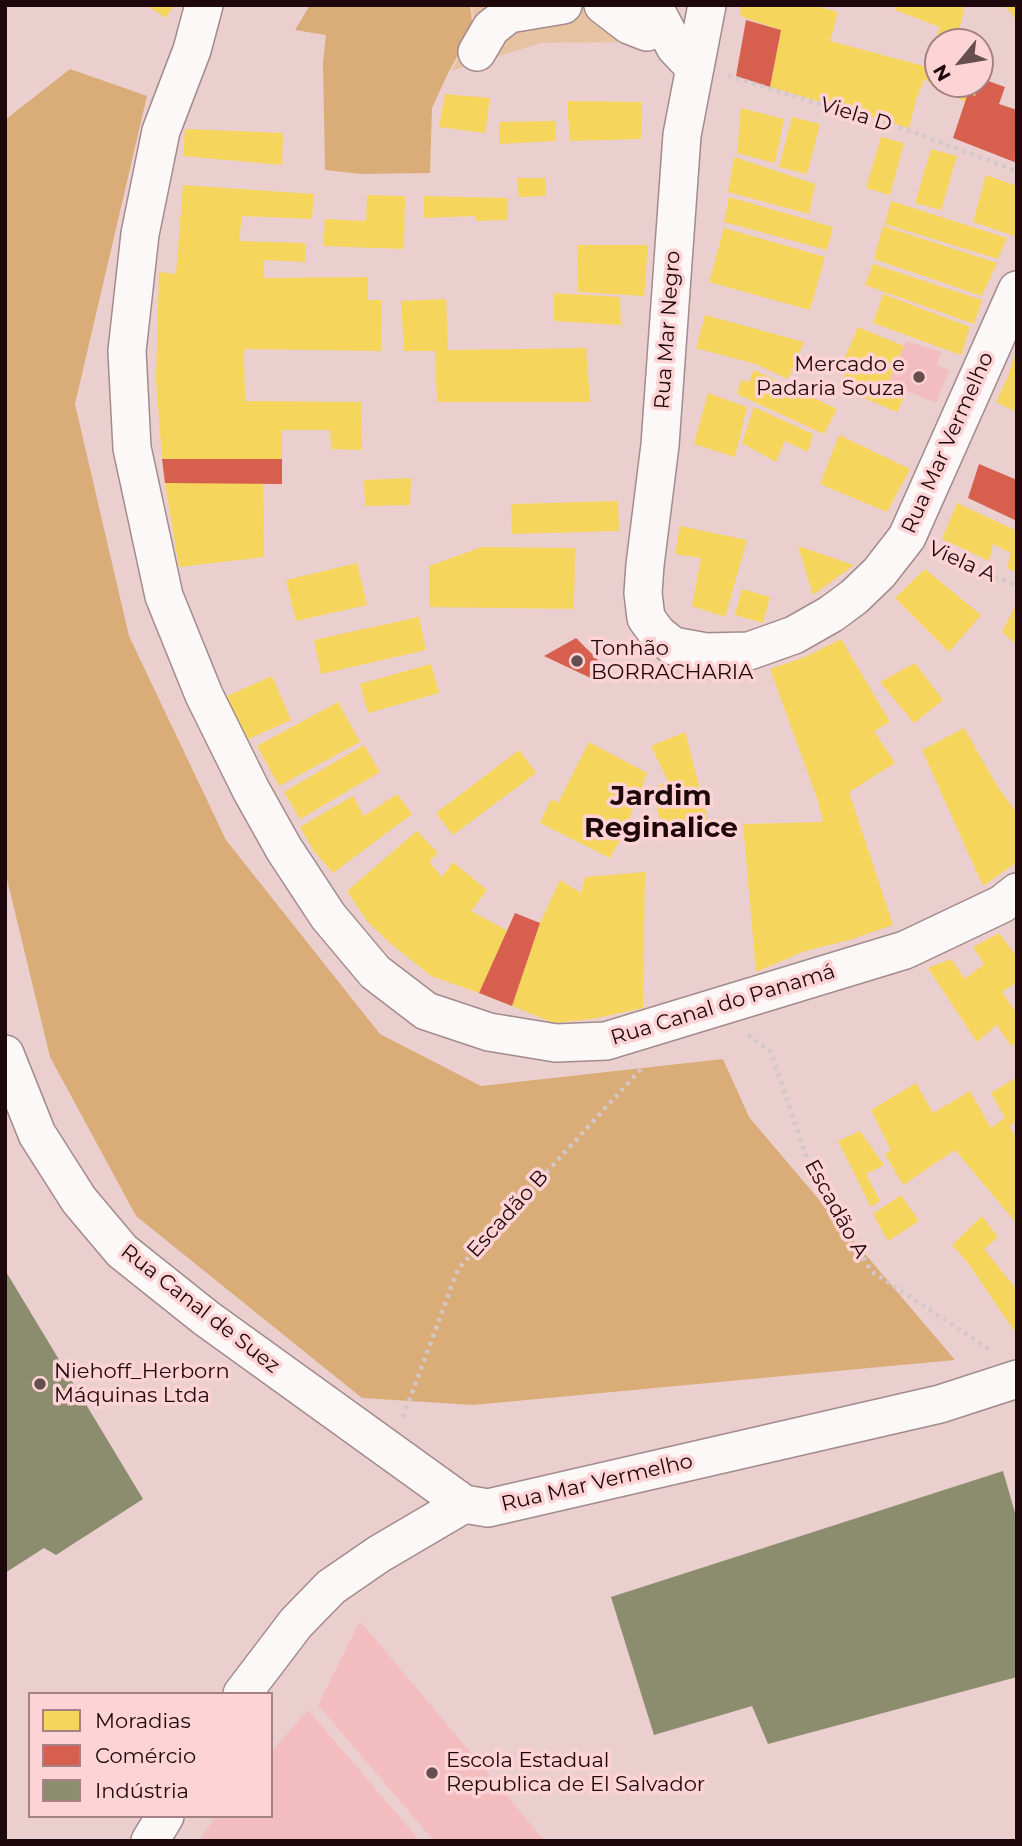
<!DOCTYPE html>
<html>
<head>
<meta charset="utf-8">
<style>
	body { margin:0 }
	#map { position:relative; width:1022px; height:1846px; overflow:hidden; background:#ebcfcf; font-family:Montserrat,sans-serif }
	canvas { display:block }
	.frame { position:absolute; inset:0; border:7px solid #1f080b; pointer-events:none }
	.legend { position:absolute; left:28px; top:1692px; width:245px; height:126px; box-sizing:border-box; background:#fdd3d5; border:2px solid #a48284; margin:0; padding:9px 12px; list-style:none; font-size:21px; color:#1f080b }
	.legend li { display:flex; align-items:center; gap:14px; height:35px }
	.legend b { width:35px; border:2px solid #a48284 }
	.north { position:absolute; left:924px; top:28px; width:70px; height:70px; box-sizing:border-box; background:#fdd3d5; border:2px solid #a48284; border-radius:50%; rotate:240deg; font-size:19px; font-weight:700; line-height:28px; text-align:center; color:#1f080b }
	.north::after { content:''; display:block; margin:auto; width:24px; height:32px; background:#664e50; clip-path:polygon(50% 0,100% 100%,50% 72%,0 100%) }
</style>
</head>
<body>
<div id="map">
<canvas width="1022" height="1846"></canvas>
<div class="frame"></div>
<ul class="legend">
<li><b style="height:19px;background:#f6d55c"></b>Moradias</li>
<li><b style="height:19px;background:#d6604d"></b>Comércio</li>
<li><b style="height:19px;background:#8c8c6e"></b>Indústria</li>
</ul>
<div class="north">N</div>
</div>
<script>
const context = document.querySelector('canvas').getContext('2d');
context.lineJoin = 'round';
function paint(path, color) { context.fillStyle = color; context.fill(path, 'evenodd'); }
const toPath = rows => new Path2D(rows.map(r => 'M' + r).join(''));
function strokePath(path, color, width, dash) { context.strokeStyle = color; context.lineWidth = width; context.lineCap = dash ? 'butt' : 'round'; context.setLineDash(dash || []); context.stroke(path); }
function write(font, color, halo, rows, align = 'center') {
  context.font = font + ' Montserrat,sans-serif'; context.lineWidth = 7; context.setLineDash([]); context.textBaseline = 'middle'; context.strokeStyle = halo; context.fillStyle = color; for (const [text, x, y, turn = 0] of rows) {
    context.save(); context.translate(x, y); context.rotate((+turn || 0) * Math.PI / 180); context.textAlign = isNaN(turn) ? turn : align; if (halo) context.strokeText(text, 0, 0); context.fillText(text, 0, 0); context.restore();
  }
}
const built = toPath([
	[906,341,942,352,937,365,949,370,936,403,888,383],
	[360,1621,545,1841,434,1841,318,1705],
	[308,1710,420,1841,199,1841,216,1816,271,1816,271,1752]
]);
const green = toPath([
	[472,5,624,5,646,42,541,43,451,71,475,29]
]);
const forest = toPath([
	[310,5,470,5,473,29,449,71,432,108,430,173,361,174,325,170,323,63,326,35,295,30],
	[70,69,147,96,75,404,129,636,226,840,380,1034,481,1086,723,1059,749,1117,955,1360,473,1405,362,1398,136,1216,50,1057,5,871,5,120]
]);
const homes = toPath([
	[146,5,174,5,166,18],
	[741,5,813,5,838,12,830,41,924,66,930,55,940,27,895,10,896,5,965,5,958,35,973,42,938,42,938,84,978,84,975,96,968,93,965,102,924,79,916,100,909,128,770,87,781,30,740,16],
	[1004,5,1017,5,1017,21],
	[980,45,990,50,980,76],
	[445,94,490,98,485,133,439,127],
	[567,101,642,102,641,139,570,141],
	[741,108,784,119,775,163,737,153],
	[792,117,820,124,807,174,779,167],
	[555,121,556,141,499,144,499,122],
	[185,129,283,133,282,165,183,156],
	[881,137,904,143,890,195,866,188],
	[931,149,957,156,941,210,915,203],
	[734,157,815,184,809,214,728,192],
	[986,175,1017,186,1017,237,973,222],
	[517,178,545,178,546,196,519,197],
	[183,185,314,194,312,219,242,216,239,241,305,243,305,262,263,260,264,278,368,277,368,300,382,300,381,351,244,349,245,401,361,402,362,450,331,449,330,430,282,430,282,459,162,459,156,378,159,272,176,274],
	[367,195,405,196,404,249,323,246,325,219,366,221],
	[424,196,508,198,508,220,475,221,475,216,424,218],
	[729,197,833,227,827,250,724,222],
	[891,201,1007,238,998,259,885,224],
	[883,226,997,263,982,296,874,259],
	[724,228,825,257,810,310,709,282],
	[577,245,648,245,644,296,578,292],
	[873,264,982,300,974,324,865,285],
	[554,293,620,297,621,325,554,321],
	[883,294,970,327,961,355,873,323],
	[446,299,448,350,586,348,590,402,437,402,435,351,404,351,401,301],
	[705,315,804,342,788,379,756,364,696,348],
	[858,327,904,346,888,383,907,391,897,412,839,387,849,365,843,362],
	[1017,349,1017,412,996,402,1007,379],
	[754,370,837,409,824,434,737,394,741,380,749,382],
	[708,393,747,407,735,457,694,444],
	[754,407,813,434,808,452,785,441,776,462,742,443],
	[839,435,910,469,887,512,820,484],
	[411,478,410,505,365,506,364,480],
	[165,483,263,483,264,557,179,567],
	[618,501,619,531,512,534,511,504],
	[957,503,1017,531,1017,573,1007,568,1011,553,993,544,989,561,942,539],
	[680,526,747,540,725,617,692,606,701,558,675,554],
	[798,546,854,565,813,595],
	[482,547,575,548,574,609,429,607,429,566],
	[357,563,367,605,296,621,286,580],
	[925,569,981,615,949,652,895,598],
	[742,589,770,597,763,623,735,615],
	[1017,602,1017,645,1002,632],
	[419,617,426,650,321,674,314,640],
	[841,639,890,722,874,731,895,763,849,792,893,925,849,940,805,951,756,972,743,824,823,822,818,801,770,669,805,657],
	[915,663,943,700,914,723,880,682],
	[431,664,439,693,368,713,360,684],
	[272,676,291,720,246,740,227,696],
	[338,702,360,742,279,786,257,746],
	[964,728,999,789,1017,813,1017,862,983,886,922,750],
	[685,732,711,831,665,839,652,790,668,781,651,746],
	[589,742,647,773,623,835,610,858,540,823,551,799,558,803],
	[364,745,380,772,300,819,284,792],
	[519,750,536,773,453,835,436,813],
	[397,794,412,814,333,873,314,851,300,827,353,796,364,816],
	[417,831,438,853,429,862,442,877,453,862,487,890,471,911,508,931,479,993,431,976,390,943,367,921,347,891],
	[645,872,643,1008,592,1019,554,1023,512,1006,540,923,560,880,581,893,585,877],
	[999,933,1017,957,1017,982,1002,992,1017,1014,1017,1043,1011,1046,997,1025,977,1042,928,968,951,959,965,979,984,964,973,947],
	[1017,1077,1017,1121,1009,1126,1017,1139,1017,1224,955,1150,903,1185,885,1154,891,1150,871,1110,916,1083,933,1113,970,1091,991,1128,1005,1118,991,1093],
	[860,1131,884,1165,866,1174,880,1201,871,1207,838,1141],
	[901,1195,919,1221,888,1241,873,1214],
	[982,1216,998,1237,984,1249,1017,1290,1017,1335,968,1263,952,1245]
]);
const shops = toPath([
	[746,20,781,30,770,87,736,76],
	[980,78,1005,87,999,104,1017,110,1017,163,953,138,968,93,975,96],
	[162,459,282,459,282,484,165,483],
	[979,464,1017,480,1017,521,968,498],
	[576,638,604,666,597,681,544,656],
	[515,913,540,923,512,1006,479,993]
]);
const industry = toPath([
	[5,1270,143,1499,56,1555,44,1548,5,1573],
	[1003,1471,1017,1520,1017,1677,768,1744,752,1706,654,1735,611,1597]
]);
const path = toPath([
	[728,76,913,132,1017,171],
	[940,552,1017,586],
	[748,1035,771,1052,807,1159,871,1271,992,1351],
	[403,1417,458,1269,641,1069]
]);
const minor = toPath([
	[204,5,192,50,161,131,140,234,127,351,132,448,164,596,204,695,251,790,284,849,328,916,375,972,426,1011,489,1032,556,1043,606,1041,905,950,1002,904,1017,892],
	[603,5,629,25,647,32],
	[653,5,675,47,693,66],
	[707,5,682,135,660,445,645,565,643,593,646,618,657,633,673,646,706,652,749,651,794,635,831,614,854,597,879,573,907,537,1017,290],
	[477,52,491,28,509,14,563,5],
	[5,1054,37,1134,79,1200,122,1251,206,1318,464,1504],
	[242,1694,296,1623,331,1587,379,1554,464,1504,488,1508,940,1404,1017,1379],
	[150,1841,165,1816]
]);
const markers = [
	[919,377,7,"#664e50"],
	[577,661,7,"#664e50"],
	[40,1384,7,"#664e50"],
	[432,1773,7,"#664e50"]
];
const streetNames = [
	["Viela D",856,115,17],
	["Rua Mar Negro",668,330,-86],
	["Rua Mar Vermelho",948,443,-66],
	["Viela A",962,562,24],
	["Rua Canal do Panamá",723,1005,-17],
	["Escadão A",836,1209,61],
	["Escadão B",508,1214,-48],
	["Rua Canal de Suez",200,1309,38],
	["Rua Mar Vermelho",597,1483,-13]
];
const poiNames = [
	["Mercado e",905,365,"right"],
	["Padaria Souza",905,389,"right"],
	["Tonhão",591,649],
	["BORRACHARIA",591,673],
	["Niehoff_Herborn",54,1372],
	["Máquinas Ltda",54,1396],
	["Escola Estadual",446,1761],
	["Republica de El Salvador",446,1785]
];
const districtNames = [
	["Jardim",661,797],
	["Reginalice",661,829]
];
paint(built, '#f3bdc0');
paint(green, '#e7c3a2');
paint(forest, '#daad78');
paint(homes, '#f6d55c');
paint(shops, '#d6604d');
paint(industry, '#8c8c6e');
strokePath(minor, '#a28b8c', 40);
strokePath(path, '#d2c8c9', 4.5, [3.5, 5]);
strokePath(minor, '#fcf8f8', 37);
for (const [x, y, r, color] of markers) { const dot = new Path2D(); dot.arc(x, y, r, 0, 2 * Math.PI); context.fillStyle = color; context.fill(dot); strokePath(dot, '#fdd3d5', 2.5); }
write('21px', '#1f080b', '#fdd3d5', streetNames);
write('21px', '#1f080b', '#fdd3d5', poiNames, 'left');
write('bold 28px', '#1f080b', '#fdd3d5', districtNames);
</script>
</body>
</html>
